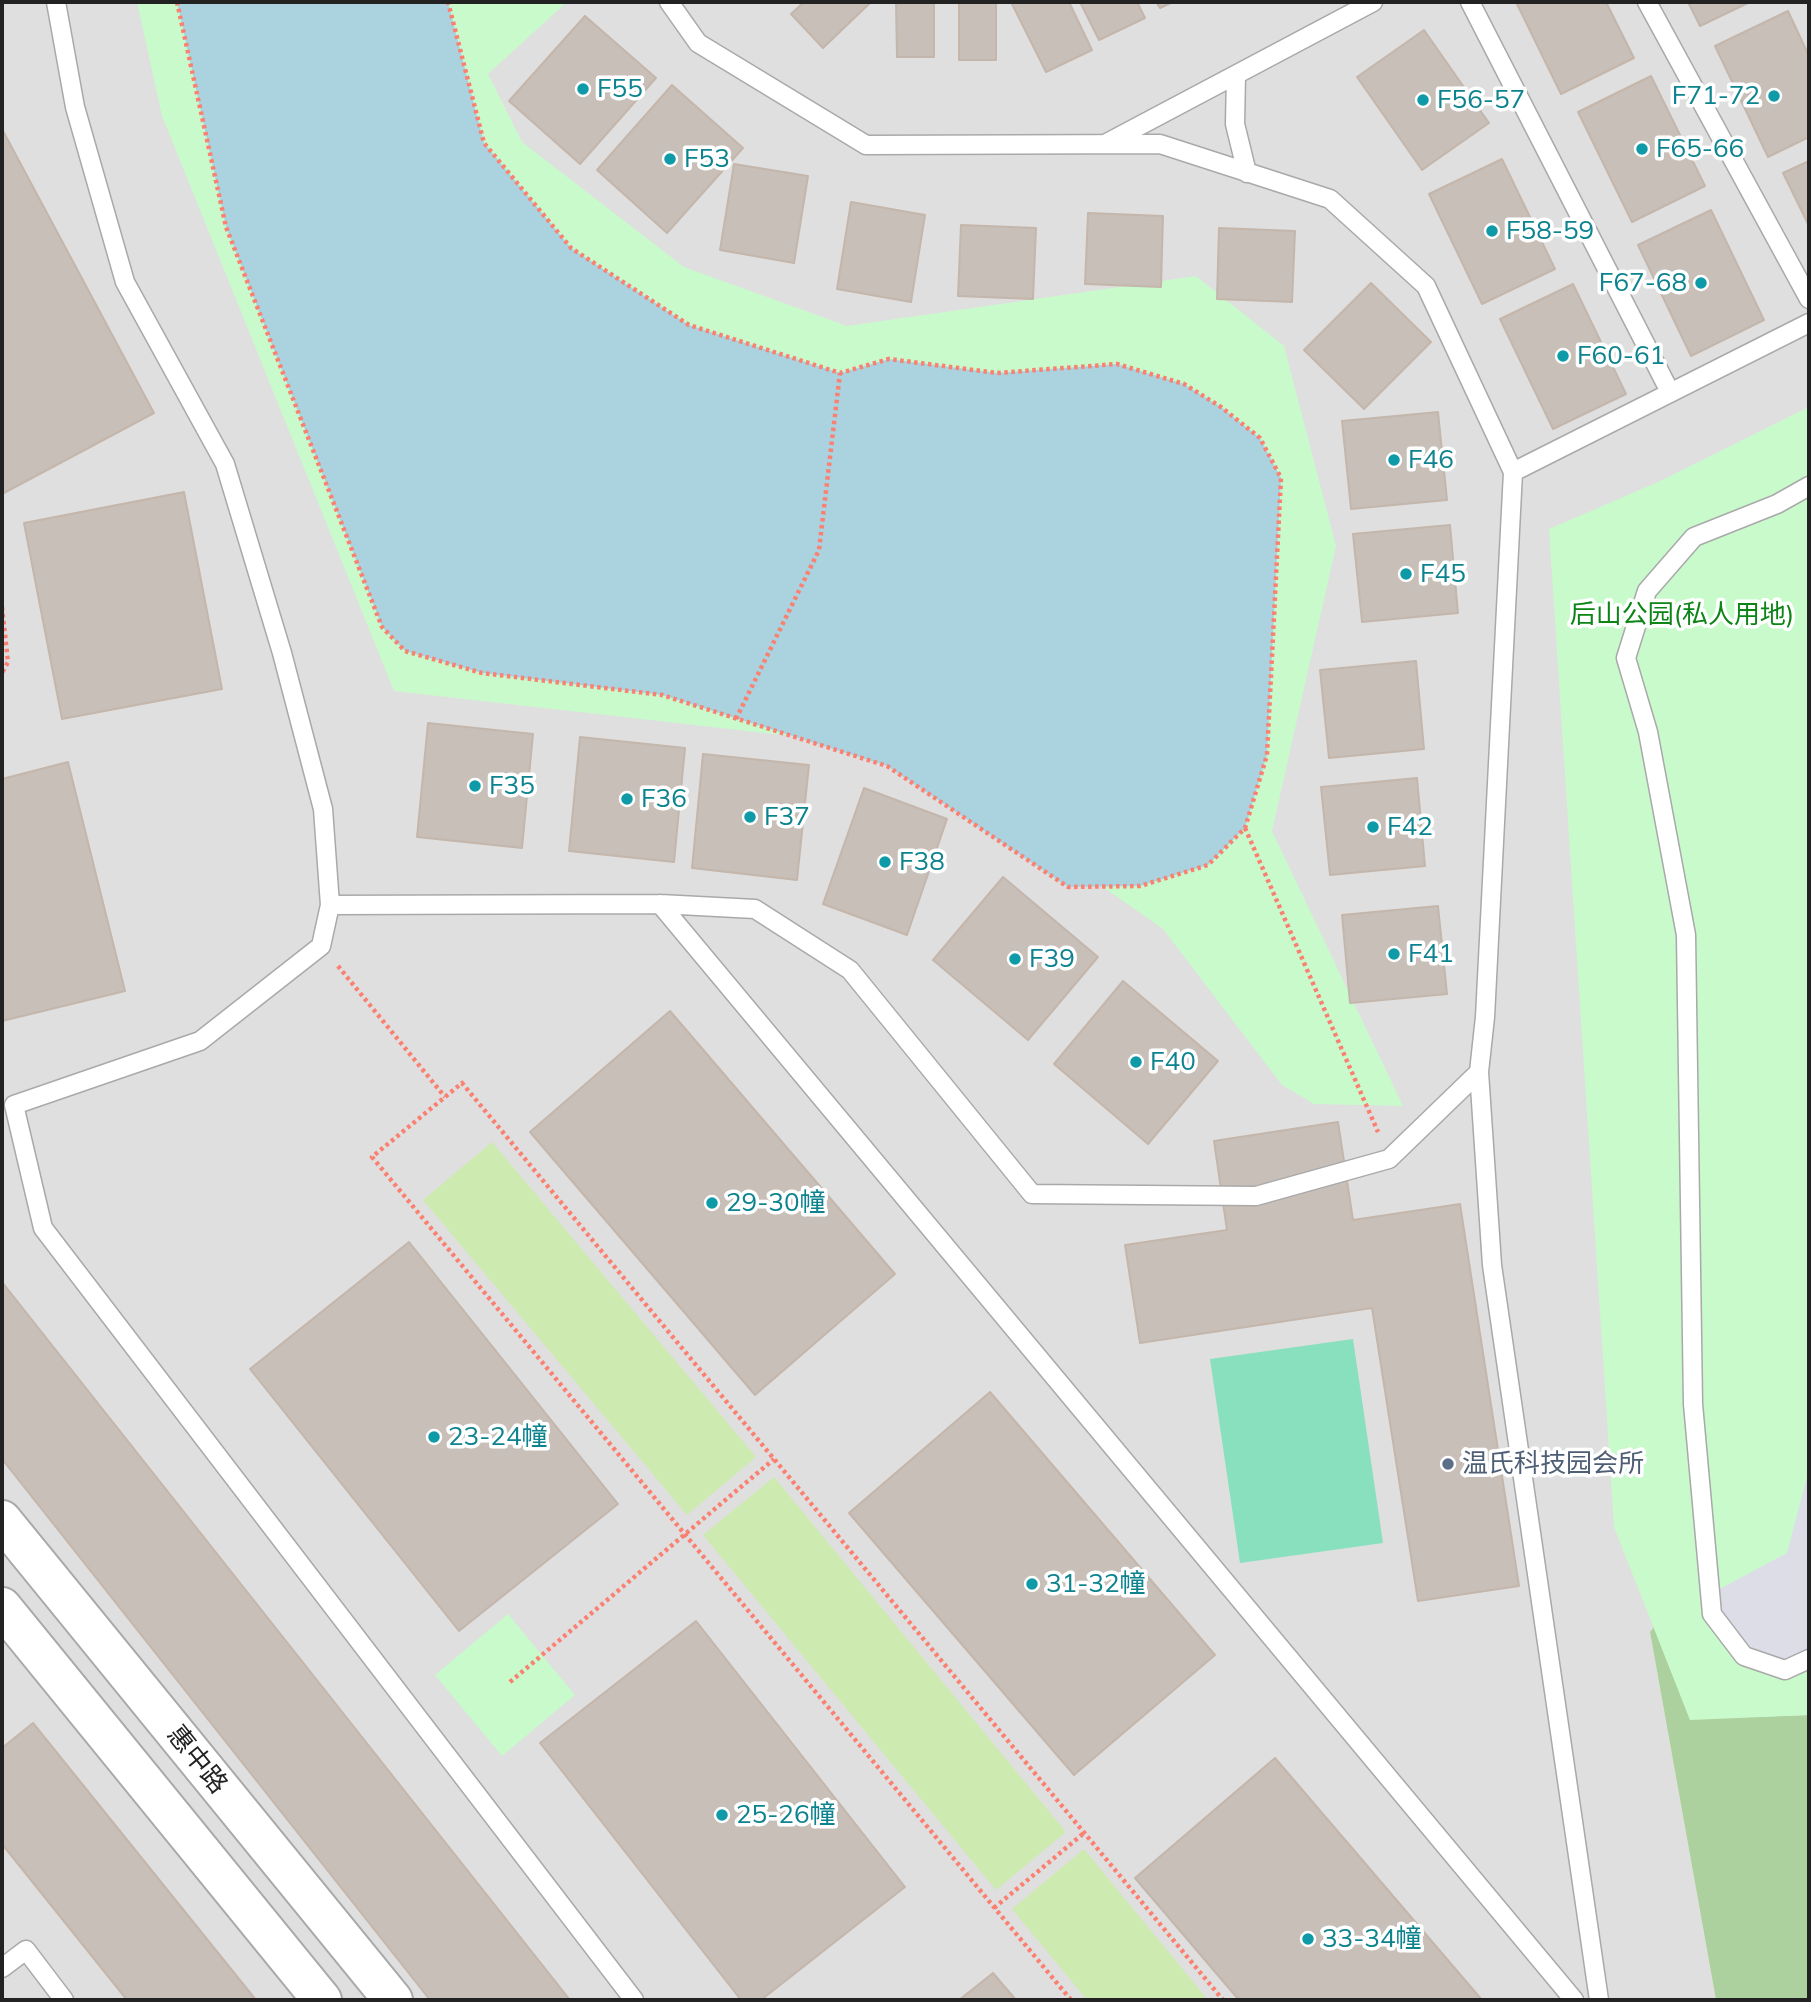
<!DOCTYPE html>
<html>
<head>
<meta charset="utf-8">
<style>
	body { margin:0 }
	#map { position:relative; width:1811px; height:2002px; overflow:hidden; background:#f2efe9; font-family:Mulish,sans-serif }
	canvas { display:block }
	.frame { position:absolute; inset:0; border:4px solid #222; pointer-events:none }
</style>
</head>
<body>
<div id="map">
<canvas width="1811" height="2002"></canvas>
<div class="frame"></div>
</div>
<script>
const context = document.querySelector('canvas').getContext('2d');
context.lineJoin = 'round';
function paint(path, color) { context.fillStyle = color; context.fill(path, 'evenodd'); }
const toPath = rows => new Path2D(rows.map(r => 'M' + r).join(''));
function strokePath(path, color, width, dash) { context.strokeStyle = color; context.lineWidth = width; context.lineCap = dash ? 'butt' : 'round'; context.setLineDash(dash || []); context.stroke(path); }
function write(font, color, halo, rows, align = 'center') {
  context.font = font + ' Mulish,"Noto Sans SC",sans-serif'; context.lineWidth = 7; context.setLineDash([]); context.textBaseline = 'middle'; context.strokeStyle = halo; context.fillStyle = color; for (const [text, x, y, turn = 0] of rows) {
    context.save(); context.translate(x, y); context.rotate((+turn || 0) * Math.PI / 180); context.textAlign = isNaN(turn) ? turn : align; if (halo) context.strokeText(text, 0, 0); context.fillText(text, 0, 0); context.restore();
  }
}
const residential = toPath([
	[2,2,1809,2,1809,447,1672,1607,1650,1632,1716,2000,2,2000]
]);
const grass = toPath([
	[492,1142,756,1457,687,1515,423,1200],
	[774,1477,1066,1832,996,1890,703,1535],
	[1084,1849,1208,2000,1087,2000,1012,1909]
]);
const forest = toPath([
	[1654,1627,1690,1719,1809,1715,1809,2000,1716,2000,1650,1632]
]);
const park = toPath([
	[137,2,567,2,488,74,522,142,684,267,847,326,1196,276,1284,346,1336,546,1272,831,1403,1106,1314,1104,1282,1085,1163,929,906,749,394,691,162,116],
	[1809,407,1809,1715,1690,1720,1614,1527,1549,529,1658,482],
	[508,1614,575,1695,502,1756,435,1675]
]);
const pitch = toPath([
	[1353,1339,1383,1543,1240,1563,1210,1359]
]);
const plaza = toPath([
	[1809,1469,1809,1659,1785,1670,1744,1656,1710,1594,1787,1553]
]);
const water = toPath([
	[177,2,448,2,484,143,571,248,689,325,840,373,889,359,997,373,1117,364,1184,384,1221,407,1260,438,1281,478,1267,755,1245,828,1208,865,1140,886,1068,887,887,766,662,695,482,673,405,651,382,627,226,227]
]);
const building = toPath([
	[804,2,869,2,870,3,823,48,791,14,804,2],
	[896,2,934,2,934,57,897,57,896,2],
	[959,2,996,2,996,60,959,60,959,2],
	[1011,2,1069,2,1092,50,1046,72,1011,2],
	[1080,2,1137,2,1145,18,1099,40,1080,2],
	[1156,2,1173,2,1160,8,1156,2],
	[1516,2,1606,2,1634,58,1561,94,1516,2],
	[1688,2,1750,2,1700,26,1688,2],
	[1788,11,1809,56,1809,137,1768,157,1715,46,1788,11],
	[585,16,656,78,580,164,509,101,585,16],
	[1424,30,1489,123,1422,170,1357,77,1424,30],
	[1651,76,1705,186,1632,222,1578,112,1651,76],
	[672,85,743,148,667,233,597,170,672,85],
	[2,129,154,413,2,494,2,129],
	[1502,159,1555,269,1482,304,1429,194,1502,159],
	[1809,161,1809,226,1783,173,1809,161],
	[734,164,808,176,794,263,720,250,734,164],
	[851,202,925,215,911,302,837,289,851,202],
	[1711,210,1764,320,1691,356,1638,245,1711,210],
	[1088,213,1163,216,1161,287,1085,284,1088,213],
	[961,225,1036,228,1033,299,958,296,961,225],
	[1219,228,1295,231,1292,302,1217,299,1219,228],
	[1371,283,1431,342,1364,409,1304,350,1371,283],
	[1573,284,1626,394,1553,429,1500,319,1573,284],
	[1438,412,1447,500,1351,509,1342,421,1438,412],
	[184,492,222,689,62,719,24,523,184,492],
	[1450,525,1458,613,1362,622,1353,534,1450,525],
	[1416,661,1424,749,1329,758,1320,670,1416,661],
	[428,723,533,734,522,848,417,837,428,723],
	[580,737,685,748,674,862,569,851,580,737],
	[703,754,809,765,797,880,692,868,703,754],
	[68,762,125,991,2,1021,2,779,68,762],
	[1417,778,1425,866,1330,875,1321,787,1417,778],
	[864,788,947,819,907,935,823,904,864,788],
	[1003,877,1098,957,1028,1040,933,960,1003,877],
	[1438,906,1447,994,1350,1003,1342,915,1438,906],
	[1123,981,1218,1061,1148,1144,1054,1064,1123,981],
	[670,1011,895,1274,755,1395,530,1132,670,1011],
	[1338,1122,1353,1220,1460,1204,1519,1586,1418,1601,1372,1308,1140,1343,1125,1245,1227,1230,1214,1141,1338,1122],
	[409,1242,618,1504,459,1631,250,1369,409,1242],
	[2,1282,570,2000,430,2000,2,1459,2,1282],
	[990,1392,1215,1655,1074,1775,849,1513,990,1392],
	[696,1621,905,1887,761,2000,741,2000,540,1743,696,1621],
	[33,1723,256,2000,127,2000,2,1844,2,1748,33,1723],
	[1275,1758,1482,2000,1239,2000,1135,1878,1275,1758],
	[993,1973,1016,2000,959,2000,993,1973]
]);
const path = toPath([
	[177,2,226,227,382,627,405,651,482,673,662,695,887,766,1068,887,1140,886,1208,865,1245,828,1267,755,1281,478,1260,438,1221,407,1184,384,1117,364,997,373,889,359,840,373,689,325,571,248,484,143,448,2],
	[2,607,8,662,2,673],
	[736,719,819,550,840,373],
	[1245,828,1378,1132],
	[338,966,445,1097],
	[510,1682,774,1459],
	[994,1908,1084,1833],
	[1071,2000,372,1157,462,1083,1223,2000]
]);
const service = toPath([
	[56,2,75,107,125,282,225,464,282,653,323,809,330,905,321,946,200,1041,14,1105,43,1228,634,2000],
	[669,2,698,43,866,145,1160,144,1330,199,1426,286,1513,472,1485,1017,1479,1072,1492,1265,1599,2000],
	[1470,2,1670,392],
	[1647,2,1809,299],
	[1236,75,1235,124,1247,173],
	[1107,143,1373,2],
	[1513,472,1809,323],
	[1809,486,1777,504,1694,537,1647,591,1626,658,1648,732,1686,935,1693,1404,1712,1614,1744,1656,1785,1670,1809,1659],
	[660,904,1574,2000],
	[330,905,660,904,755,909,850,970,1032,1194,1256,1196,1389,1159,1479,1072],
	[2,1968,26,1950,64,2000]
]);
const tertiary = toPath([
	[2,1520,393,2000],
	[2,1607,322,2000]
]);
const markers = [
	[583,89,7,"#0f9aa8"],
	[1774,96,7,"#0f9aa8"],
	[1423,100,7,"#0f9aa8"],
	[1642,149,7,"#0f9aa8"],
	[670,159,7,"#0f9aa8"],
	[1492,231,7,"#0f9aa8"],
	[1701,283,7,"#0f9aa8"],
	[1563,356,7,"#0f9aa8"],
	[1394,460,7,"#0f9aa8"],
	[1406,574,7,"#0f9aa8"],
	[475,786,7,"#0f9aa8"],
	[627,799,7,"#0f9aa8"],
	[750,817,7,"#0f9aa8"],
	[1373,827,7,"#0f9aa8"],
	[885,862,7,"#0f9aa8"],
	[1394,954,7,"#0f9aa8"],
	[1015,959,7,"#0f9aa8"],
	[1136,1062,7,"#0f9aa8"],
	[712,1203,7,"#0f9aa8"],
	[434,1437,7,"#0f9aa8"],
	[1448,1464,7,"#5c6f8a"],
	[1032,1584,7,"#0f9aa8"],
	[722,1815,7,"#0f9aa8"],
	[1308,1939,7,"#0f9aa8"]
];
const cultureNames = [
	["F55",597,89],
	["F71-72",1760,96,"right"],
	["F56-57",1437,100],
	["F65-66",1656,149],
	["F53",684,159],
	["F58-59",1506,231],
	["F67-68",1687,283,"right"],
	["F60-61",1577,356],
	["F46",1408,460],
	["F45",1420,574],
	["F35",489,786],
	["F36",641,799],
	["F37",764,817],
	["F42",1387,827],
	["F38",899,862],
	["F41",1408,954],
	["F39",1029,959],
	["F40",1150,1062],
	["29-30幢",726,1203],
	["23-24幢",448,1437],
	["31-32幢",1046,1584],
	["25-26幢",736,1815],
	["33-34幢",1322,1939]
];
const parkNames = [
	["后山公园(私人用地)",1682,615]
];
const serviceNames = [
	["温氏科技园会所",1462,1464]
];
const streetNames = [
	["惠中路",197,1760,51]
];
paint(residential, '#e0dfdf');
paint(grass, '#cdebb0');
paint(forest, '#add19e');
paint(park, '#c8facc');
paint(pitch, '#88e0be');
paint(plaza, '#dddde8');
paint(water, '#aad3df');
paint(building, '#c7bfb8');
strokePath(building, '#c4b6ab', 2);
strokePath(service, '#a9a9a9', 21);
strokePath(tertiary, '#a9a9a9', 42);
strokePath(path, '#fa8072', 4.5, [3.5, 3.5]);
strokePath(service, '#fff', 18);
strokePath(tertiary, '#fff', 38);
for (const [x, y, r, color] of markers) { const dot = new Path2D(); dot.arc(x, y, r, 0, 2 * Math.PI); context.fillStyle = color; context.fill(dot); strokePath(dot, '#fff', 2.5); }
write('26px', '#0d838f', '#fff', cultureNames, 'left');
write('26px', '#0c8416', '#fff', parkNames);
write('26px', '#4e5e75', '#fff', serviceNames, 'left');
write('26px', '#222', '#fff', streetNames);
</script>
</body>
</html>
